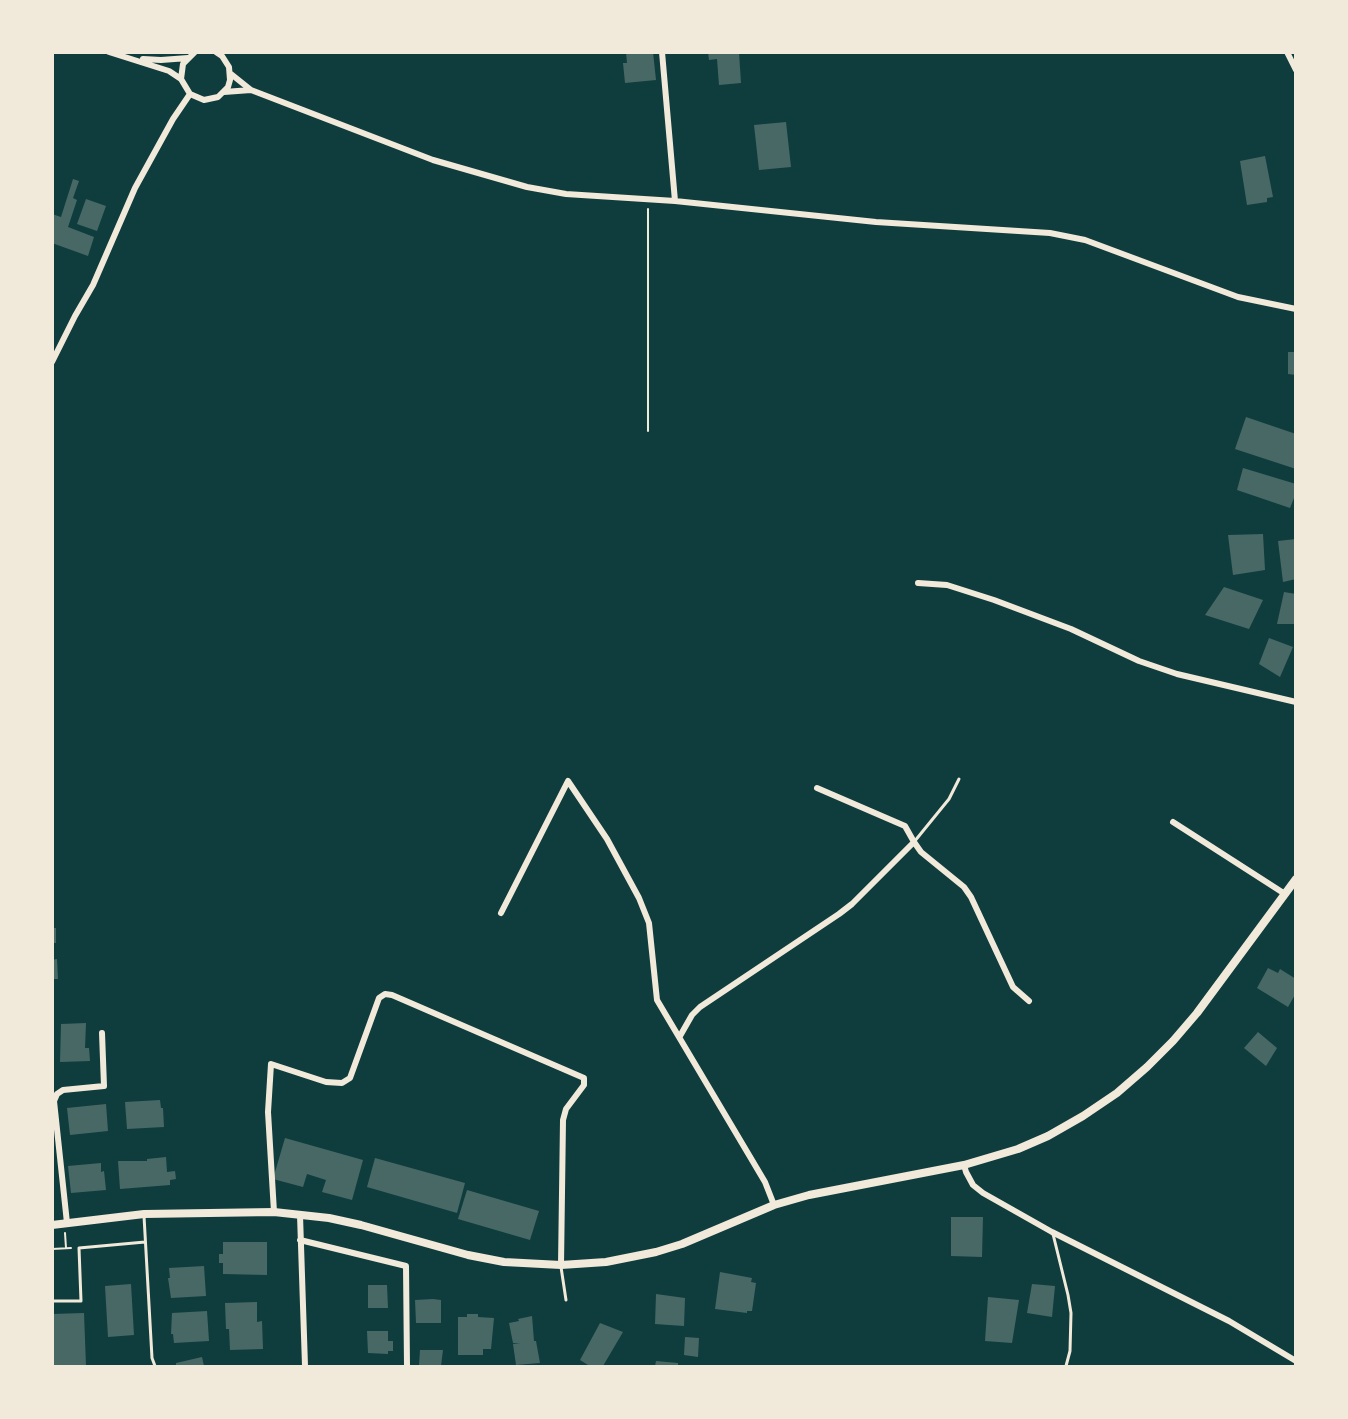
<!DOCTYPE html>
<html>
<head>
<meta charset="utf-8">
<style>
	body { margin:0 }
	#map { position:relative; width:1348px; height:1419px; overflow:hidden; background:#0f3d3e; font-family:Mulish,sans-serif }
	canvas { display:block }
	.frame { position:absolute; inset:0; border:54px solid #f1e9da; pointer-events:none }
</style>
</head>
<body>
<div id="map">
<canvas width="1348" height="1419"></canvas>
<div class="frame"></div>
</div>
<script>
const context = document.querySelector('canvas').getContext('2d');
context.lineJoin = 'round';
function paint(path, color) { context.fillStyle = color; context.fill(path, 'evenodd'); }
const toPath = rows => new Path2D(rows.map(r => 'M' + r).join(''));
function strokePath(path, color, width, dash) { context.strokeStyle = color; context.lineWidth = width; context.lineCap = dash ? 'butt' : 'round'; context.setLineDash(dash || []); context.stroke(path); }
const building = toPath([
	[626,52,653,52,656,80,625,83,623,63,627,63],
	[708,52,739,52,741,83,719,85,717,59,709,60],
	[786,122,791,167,759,170,754,125],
	[1265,156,1273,197,1267,198,1267,202,1247,205,1240,161],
	[73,179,79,181,73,198,77,200,68,227,94,237,88,256,52,243,52,214,61,217],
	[86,199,106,206,97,231,77,224],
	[1288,352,1296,352,1296,375,1288,374],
	[1246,417,1296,434,1296,469,1235,449],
	[1243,468,1296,484,1296,493,1290,508,1237,490],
	[1263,534,1265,570,1233,575,1228,535],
	[1296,539,1296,579,1283,582,1278,541],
	[1224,587,1263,600,1249,629,1205,615],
	[1284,592,1296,594,1296,624,1277,624],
	[1269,638,1293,647,1280,677,1259,664],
	[52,928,56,928,56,943,52,943],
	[57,959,58,979,52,979,52,960],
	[1268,968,1278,973,1280,969,1296,979,1296,993,1288,1007,1257,988],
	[86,1023,85,1048,89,1048,90,1061,60,1062,61,1024],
	[1258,1032,1277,1048,1266,1066,1244,1048],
	[160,1100,161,1108,163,1108,164,1127,127,1129,125,1102],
	[106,1104,108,1131,70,1135,67,1108],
	[285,1138,363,1160,352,1200,322,1192,326,1180,307,1174,303,1187,273,1179],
	[166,1157,167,1172,175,1171,176,1179,170,1180,170,1185,120,1189,118,1161,147,1161,147,1159],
	[375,1158,465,1183,457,1213,367,1187],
	[101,1163,101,1172,104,1171,106,1190,71,1193,68,1166],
	[467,1190,539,1211,530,1240,458,1219],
	[951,1217,983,1217,982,1257,951,1256],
	[223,1242,267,1242,267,1275,223,1274,223,1263,219,1263,219,1254,223,1254],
	[204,1266,206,1296,171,1298,168,1278,170,1278,169,1268],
	[720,1272,752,1278,751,1282,756,1283,752,1311,747,1311,747,1313,715,1309],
	[131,1284,134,1335,108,1337,105,1286],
	[1032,1284,1055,1286,1052,1317,1027,1313],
	[368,1285,387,1285,388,1308,368,1308],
	[656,1294,685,1298,684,1326,655,1324],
	[988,1297,1019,1300,1012,1343,985,1341],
	[433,1299,441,1300,441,1323,416,1323,415,1300],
	[257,1302,257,1322,262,1321,263,1349,230,1350,229,1329,226,1329,225,1303],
	[207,1311,209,1341,174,1343,173,1334,171,1334,172,1313],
	[84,1313,86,1366,52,1366,52,1314],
	[467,1314,478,1314,478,1317,494,1318,491,1349,483,1349,483,1355,458,1355,458,1317,467,1317],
	[532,1316,534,1341,536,1341,540,1363,516,1365,513,1344,520,1343,513,1343,509,1323,519,1321,518,1319],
	[600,1323,623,1332,603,1366,587,1366,588,1365,580,1360],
	[367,1331,388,1331,388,1341,393,1341,393,1351,388,1351,388,1354,368,1353],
	[685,1337,699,1338,698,1357,684,1355],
	[420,1350,443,1350,441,1366,419,1366],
	[202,1357,204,1366,176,1366,176,1363],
	[656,1361,678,1363,678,1366,655,1366]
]);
const path = toPath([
	[648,431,648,209],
	[65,1233,66,1248],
	[52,1249,71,1248]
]);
const service = toPath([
	[914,842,949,799,959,779],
	[144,1216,152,1358,155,1366],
	[1053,1234,1068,1295,1071,1313,1070,1351,1066,1366],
	[561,1267,566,1300],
	[52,1301,81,1301,79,1248,145,1242]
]);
const minor = toPath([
	[109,52,169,71,181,79],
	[195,52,183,64,181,79,190,94,204,100,218,97,228,87,230,80,229,67,222,56,216,52],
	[662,52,675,201],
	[1287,52,1296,70],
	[143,59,161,60,188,58],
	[231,74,251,90,433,160,527,187,566,194,675,201,876,222,1050,233,1085,240,1238,297,1296,309],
	[224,92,251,90],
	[52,362,75,316,93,285,135,188,173,119,190,94],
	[918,583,947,585,994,600,1071,629,1139,661,1177,674,1296,702],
	[1173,822,1285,894],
	[914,842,921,852,964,887,971,897,1013,987,1029,1001],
	[501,913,568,781,607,839,639,898,649,923,657,1000,765,1182,774,1205],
	[680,1036,692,1015,700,1007,839,914,852,904,914,842,905,826,817,788],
	[964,1165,966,1172,973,1185,983,1193,1052,1232,1229,1321,1296,1361],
	[274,1212,268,1112,271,1064,326,1082,342,1083,350,1078,379,998,385,994,392,995,584,1078,584,1085,566,1109,563,1120,561,1265],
	[300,1215,305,1366],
	[67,1223,54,1101,57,1094,63,1090,104,1086,102,1033],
	[300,1240,406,1266,407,1366]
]);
const tertiary = toPath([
	[52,1225,144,1214,274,1212,329,1218,361,1225,468,1255,504,1262,561,1265,606,1262,656,1252,682,1244,774,1205,809,1195,964,1165,1018,1149,1048,1136,1083,1116,1117,1093,1147,1067,1173,1041,1197,1013,1296,879]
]);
paint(building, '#486865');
strokePath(path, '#f1e9da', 2);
strokePath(service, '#f1e9da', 3);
strokePath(minor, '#f1e9da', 6);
strokePath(tertiary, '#f1e9da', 8);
</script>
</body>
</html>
